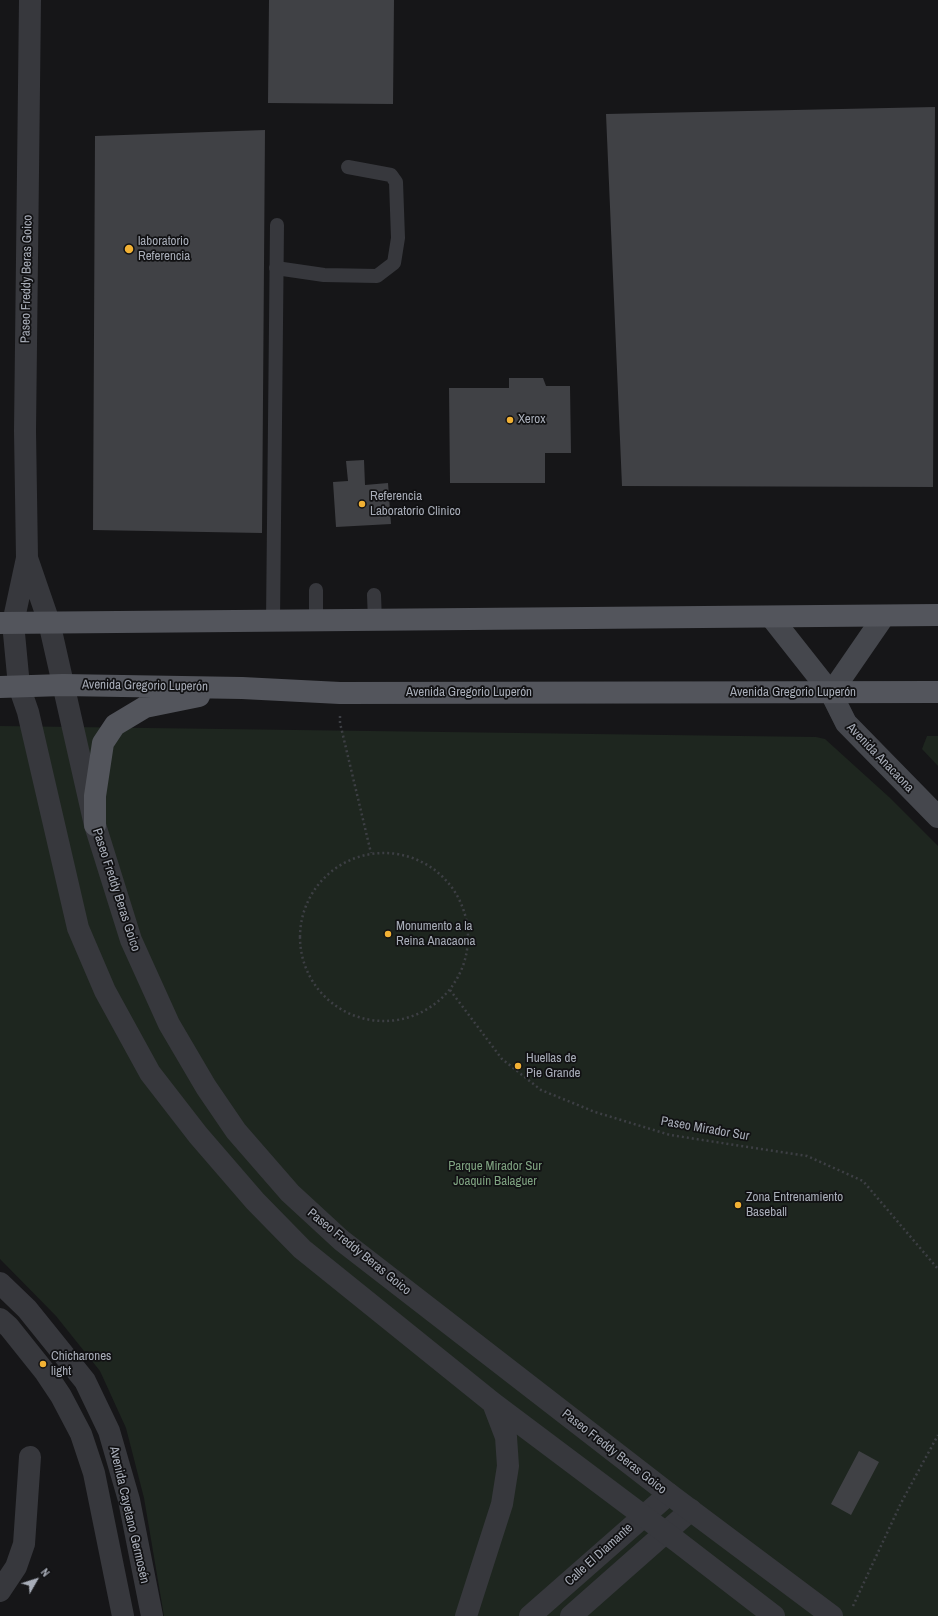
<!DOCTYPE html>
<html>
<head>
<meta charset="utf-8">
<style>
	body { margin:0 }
	#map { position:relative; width:938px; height:1616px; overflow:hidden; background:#161618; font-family:"Archivo Narrow",sans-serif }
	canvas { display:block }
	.north { position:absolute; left:16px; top:1560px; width:40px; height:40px; -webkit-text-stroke:3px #111113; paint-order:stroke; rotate:51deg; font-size:11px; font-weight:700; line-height:16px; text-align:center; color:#a8adb8 }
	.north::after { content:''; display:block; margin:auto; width:14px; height:18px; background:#a8adb8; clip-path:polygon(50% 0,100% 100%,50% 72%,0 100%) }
</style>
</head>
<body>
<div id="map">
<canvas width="938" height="1616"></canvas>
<div class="north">N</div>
</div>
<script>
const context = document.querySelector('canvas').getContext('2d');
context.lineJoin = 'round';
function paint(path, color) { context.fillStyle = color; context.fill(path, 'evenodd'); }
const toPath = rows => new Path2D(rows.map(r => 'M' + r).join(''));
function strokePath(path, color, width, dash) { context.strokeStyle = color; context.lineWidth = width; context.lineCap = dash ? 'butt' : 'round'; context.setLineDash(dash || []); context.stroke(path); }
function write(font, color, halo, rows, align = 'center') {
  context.font = font + ' "Archivo Narrow",sans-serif'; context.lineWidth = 3.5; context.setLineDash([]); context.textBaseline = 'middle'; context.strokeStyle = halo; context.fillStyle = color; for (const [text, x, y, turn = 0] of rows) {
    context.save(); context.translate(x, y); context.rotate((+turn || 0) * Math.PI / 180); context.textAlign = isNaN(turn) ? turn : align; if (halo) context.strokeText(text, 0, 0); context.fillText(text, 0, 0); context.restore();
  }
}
const green = toPath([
	[0,726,816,737,825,739,889,797,938,846,938,1616,164,1616,144,1498,126,1428,100,1371,56,1316,0,1259],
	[927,736,938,736,938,766,922,749]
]);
const building = toPath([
	[269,0,394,0,393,104,268,103],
	[935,107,933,487,622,486,606,114],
	[265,130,262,533,93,530,95,136],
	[509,378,543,378,546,386,570,386,571,453,545,453,545,483,450,483,449,388,509,388],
	[364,460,365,485,388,483,391,524,336,527,333,482,348,481,346,461],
	[859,1451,879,1462,851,1515,831,1504]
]);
const path = toPath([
	[340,716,340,723,371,853],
	'300 937a84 84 0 1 1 168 0a84 84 0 1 1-168 0Z',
	[450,990,502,1059,541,1090,595,1112,670,1135,807,1156,863,1181,938,1269],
	[853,1606,901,1503,938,1435]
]);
const service = toPath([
	[276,268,324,275,377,276,394,263,398,238,396,182,391,175,348,167],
	[374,595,375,621],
	[273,621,277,225],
	[316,621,316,590]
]);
const minor = toPath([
	[0,1591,16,1567,24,1544,30,1457],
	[530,1616,669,1494],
	[571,1616,691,1510]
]);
const tertiary = toPath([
	[30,0,25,431,27,558,13,623,19,686,28,712,78,928,105,991,150,1073,198,1135,255,1201,302,1249,493,1403,678,1542,774,1616],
	[27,558,49,622,95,825,131,940,169,1024,206,1087,236,1131,290,1193,341,1240,669,1494,832,1616],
	[0,1283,27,1309,85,1381,109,1431,129,1500,152,1616],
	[0,1319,9,1327,45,1372,61,1396,81,1434,94,1473,123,1616],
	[466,1616,502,1504,508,1466,506,1437,493,1403]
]);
const secondary = toPath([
	[771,617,831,693,846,723,938,817],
	[831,693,884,616]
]);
const primary = toPath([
	[0,623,938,615],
	[0,687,63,685,242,688,340,693,938,692],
	[95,825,95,796,103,743,115,725,145,707,199,696]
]);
const markers = [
	[129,249,5,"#f2b134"],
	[510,420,4,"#f2b134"],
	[362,504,4,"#f2b134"],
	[388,934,4,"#f2b134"],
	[518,1066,4,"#f2b134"],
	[738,1205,4,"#f2b134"],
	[43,1364,4,"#f2b134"]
];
const poiNames = [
	["laboratorio",138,242],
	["Referencia",138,257],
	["Xerox",518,420],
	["Referencia",370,497],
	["Laboratorio Clinico",370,512],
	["Monumento a la",396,927],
	["Reina Anacaona",396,942],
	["Huellas de",526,1059],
	["Pie Grande",526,1074],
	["Zona Entrenamiento",746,1198],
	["Baseball",746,1213],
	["Chicharones",51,1357],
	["light",51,1372]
];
const streetNames = [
	["Paseo Freddy Beras Goico",27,279,-89],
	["Avenida Gregorio Luperón",145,686,1],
	["Avenida Gregorio Luperón",469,693],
	["Avenida Gregorio Luperón",793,693],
	["Avenida Anacaona",880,758,46],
	["Paseo Freddy Beras Goico",116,890,72],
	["Paseo Mirador Sur",705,1129,10],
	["Paseo Freddy Beras Goico",359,1252,39],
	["Paseo Freddy Beras Goico",614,1452,38],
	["Avenida Cayetano Germosén",129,1515,77],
	["Calle El Diamante",599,1555,-42]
];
const parkNames = [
	["Parque Mirador Sur",495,1167],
	["Joaquín Balaguer",495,1182]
];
paint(green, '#1e261f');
paint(building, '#404145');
strokePath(path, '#3d3f44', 2.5, [2, 3]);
strokePath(service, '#37383d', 14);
strokePath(minor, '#37383d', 22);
strokePath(tertiary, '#37383d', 22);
strokePath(secondary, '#45474d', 22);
strokePath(primary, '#53555c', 22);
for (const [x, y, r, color] of markers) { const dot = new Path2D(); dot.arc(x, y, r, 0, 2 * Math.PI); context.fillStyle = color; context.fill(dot); strokePath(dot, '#111113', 1.5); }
write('13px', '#a8adb8', '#111113', poiNames, 'left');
write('13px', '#a8adb8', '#111113', streetNames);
write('13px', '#7fa381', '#111113', parkNames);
</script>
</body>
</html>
